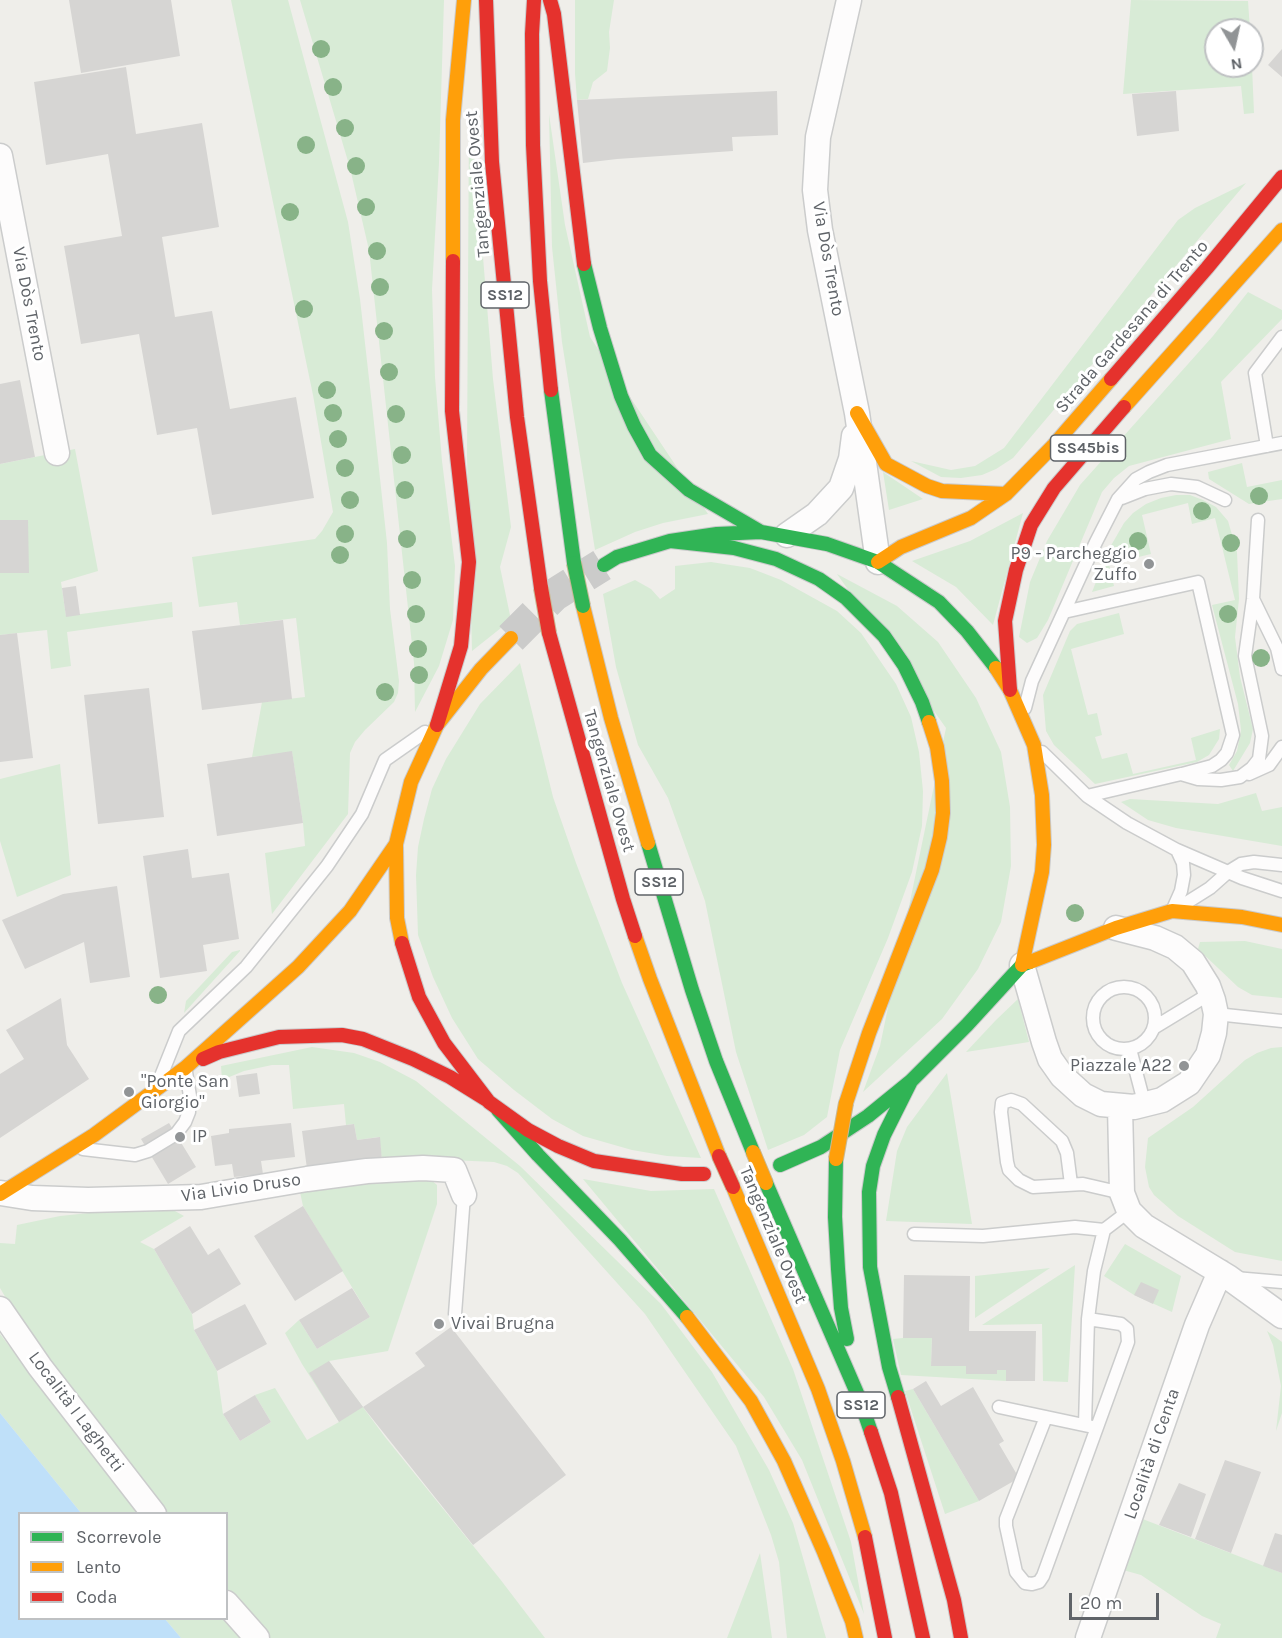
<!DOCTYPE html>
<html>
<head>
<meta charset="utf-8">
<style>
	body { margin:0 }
	#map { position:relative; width:1282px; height:1638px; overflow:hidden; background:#efeeea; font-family:Karla,sans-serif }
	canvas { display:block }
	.legend { position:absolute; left:18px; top:1512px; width:210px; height:108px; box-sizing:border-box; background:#fff; border:2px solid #bfc1c3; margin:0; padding:8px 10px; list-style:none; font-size:18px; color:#5f6368 }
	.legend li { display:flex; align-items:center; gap:12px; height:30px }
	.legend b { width:30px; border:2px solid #bfc1c3 }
	.north { position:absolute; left:1204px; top:18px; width:60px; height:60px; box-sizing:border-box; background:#fff; border:2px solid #bfc1c3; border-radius:50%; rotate:171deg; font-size:16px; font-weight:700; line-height:24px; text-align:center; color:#5f6368 }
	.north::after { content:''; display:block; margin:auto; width:21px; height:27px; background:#919496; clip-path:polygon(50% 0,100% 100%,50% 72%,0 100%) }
	.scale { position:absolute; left:1069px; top:1593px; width:90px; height:27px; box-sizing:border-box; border:3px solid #5f6368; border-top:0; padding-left:8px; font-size:18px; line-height:21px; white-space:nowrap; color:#5f6368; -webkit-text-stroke:4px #fff; paint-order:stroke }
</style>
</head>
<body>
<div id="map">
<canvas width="1282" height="1638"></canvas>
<ul class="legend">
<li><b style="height:8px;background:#30b455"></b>Scorrevole</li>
<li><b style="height:8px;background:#ff9f0a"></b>Lento</li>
<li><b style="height:8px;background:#e5322d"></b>Coda</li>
</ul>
<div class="north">N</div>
<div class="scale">20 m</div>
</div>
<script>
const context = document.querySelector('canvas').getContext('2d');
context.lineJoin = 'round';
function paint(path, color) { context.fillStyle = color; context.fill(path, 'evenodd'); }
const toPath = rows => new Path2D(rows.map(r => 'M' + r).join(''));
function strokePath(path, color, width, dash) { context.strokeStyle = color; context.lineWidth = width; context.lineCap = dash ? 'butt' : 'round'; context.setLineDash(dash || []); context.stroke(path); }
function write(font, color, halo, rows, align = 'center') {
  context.font = font + ' Karla,sans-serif'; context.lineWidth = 6; context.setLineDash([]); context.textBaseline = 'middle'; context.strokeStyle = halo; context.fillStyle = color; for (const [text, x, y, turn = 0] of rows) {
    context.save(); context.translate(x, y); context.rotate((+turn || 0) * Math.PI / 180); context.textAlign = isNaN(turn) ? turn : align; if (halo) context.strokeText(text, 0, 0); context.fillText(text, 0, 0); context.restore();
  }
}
const green = toPath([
	[231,0,288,0,348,222,360,299,373,414,387,543,390,609,399,681,398,693,394,702,365,730,355,742,350,753,348,814,272,914,265,853,305,846,303,823,292,752,252,757,262,702,305,697,296,618,240,625,237,602,199,607,192,557,315,539,322,531,333,512,313,395],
	[300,0,444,0,439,163,432,290,435,377,442,461,455,566,453,620,439,666,415,712,414,663,369,250,350,168],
	[575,0,614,0,609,32,610,48,607,71,593,82,588,99,577,100,575,74],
	[1131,0,1248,1,1250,30,1216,30,1216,66,1252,66,1254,113,1244,114,1241,86,1123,94],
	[549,114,565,225,590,337,708,514,663,523,635,532,595,550,562,342,552,247],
	[469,120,473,135,493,379,511,527,500,567,511,620,472,651,467,456],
	[1246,183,1013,458,996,469,982,475,961,478,941,477,911,461,951,470,975,466,1004,448,1178,220,1195,208],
	[1248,292,1282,310,1282,319,1221,382,1231,439,1129,466,1114,478,1102,492,1048,620,1037,638,1027,643,1019,637,1030,582,1047,541,1080,485,1213,336],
	[75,449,98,571,61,582,66,616,172,602,173,617,67,632,71,666,51,669,47,630,0,635,0,464],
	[1242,463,1247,487,1282,480,1282,499,1249,504,1209,479,1208,472],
	[883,472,923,499,889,510],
	[1176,495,1190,495,1203,500,1216,507,1228,521,1237,552,1239,599,1235,637,1240,677,1253,729,1250,743,1233,771,1229,765,1237,751,1241,730,1238,704,1212,605,1235,600,1215,518,1192,524,1188,503,1142,515,1151,554,1109,564,1114,586,1092,592,1109,549,1124,523,1133,513,1146,504,1161,498],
	[1023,513,993,625,956,587,912,561,970,541],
	[711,562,750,568,781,580,837,611,861,633,896,684,911,717,919,752,923,791,922,826,912,872,888,938,840,1050,827,1117,804,1135,768,1150,736,1052,705,901,668,798,638,745,616,667,603,594,635,580,651,589,660,599,675,589,675,566],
	[837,574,897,606,938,642,976,698,1001,752,1010,807,1011,866,1001,922,978,969,942,1019,863,1092,880,1046,946,728],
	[1119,613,1124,634,1071,649,1088,715,1097,713,1102,735,1095,737,1102,759,1127,753,1133,774,1196,760,1191,738,1220,729,1219,739,1209,755,1197,762,1095,784,1054,745,1046,731,1043,695,1070,631,1077,624],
	[520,663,553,797,576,863,622,983,701,1158,667,1156,632,1150,583,1136,552,1119,514,1090,478,1059,452,1018,433,977,418,935,416,875,418,847,424,819,432,789,446,759,480,704],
	[60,764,71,875,17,897,0,841,0,779],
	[1256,793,1262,811,1282,807,1282,846,1176,828,1148,820,1121,802,1130,799,1218,804],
	[1245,941,1282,949,1282,998,1252,995,1238,987,1198,949,1200,942],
	[240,950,240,951,184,1013,186,1001,232,952],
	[1018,999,1029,1042,966,1052,996,1020],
	[312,1047,354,1053,380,1062,416,1081,520,1166,661,1304,712,1372,769,1470,793,1523,826,1638,787,1638,779,1562,771,1535,736,1446,645,1314,518,1173,507,1166,494,1162,429,1159,382,1161,379,1137,357,1140,354,1124,346,1125,344,1104,293,1109,289,1065,272,1065,244,1071,222,1080,221,1066],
	[1282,1047,1282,1261,1235,1252,1178,1216,1154,1195,1149,1187,1145,1167,1148,1138,1193,1107,1245,1060,1257,1053,1271,1048],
	[947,1073,972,1224,886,1221,897,1151,907,1127],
	[429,1178,437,1185,437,1204,388,1351,329,1361,385,1437,500,1579,545,1638,267,1638,227,1590,226,1514,164,1513,32,1342,0,1288,0,1243,15,1244,17,1225,60,1216,137,1208,160,1208,175,1211,184,1216,140,1242,154,1249,192,1314,194,1330,217,1371,223,1414,240,1441,271,1422,255,1395,275,1388,307,1440,339,1422,302,1364,285,1333,299,1320,317,1349,370,1317,303,1206,300,1192,368,1182],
	[583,1179,651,1191,714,1189,793,1369,851,1542,864,1614,802,1460,764,1397],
	[1125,1244,1181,1276,1172,1312,1134,1295,1104,1276],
	[1075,1265,1068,1382,1043,1381,1042,1324,982,1325],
	[1050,1268,975,1318,975,1276],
	[1267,1331,1282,1342,1282,1413,1276,1431,1281,1386,1273,1345],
	[0,1334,10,1347,140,1513,81,1513,0,1413],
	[903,1338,932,1338,931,1366,966,1366,966,1374,996,1374,997,1370,1006,1370,1006,1381,901,1375,893,1339],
	[913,1389,979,1501,945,1514,905,1391],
	[1140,1518,1282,1573,1282,1638,1216,1638,1221,1624,1202,1616,1141,1575,1123,1570],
	[760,1553,772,1638,727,1638,746,1589],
	[165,1619,226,1619,242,1638,181,1638]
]);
const water = toPath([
	[0,1413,81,1513,20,1514,20,1618,165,1619,181,1638,0,1638]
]);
const building = toPath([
	[69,0,171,0,180,56,81,73],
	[1282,49,1282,77,1268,65],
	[126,67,136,134,202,123,219,227,162,237,175,317,212,311,230,409,296,397,314,498,212,515,197,428,157,435,139,334,81,344,64,246,122,236,108,154,46,165,34,82],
	[777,91,778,135,732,137,733,151,617,159,583,163,577,100],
	[1176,91,1179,131,1137,136,1132,94],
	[20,380,35,457,0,464,0,384],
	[0,520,28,520,29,573,0,573],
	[76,586,80,615,66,617,62,588],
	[283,620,292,699,202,710,192,631],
	[17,633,33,758,0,762,0,635],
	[149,688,164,817,98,824,84,695],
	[292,751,303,823,217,836,207,764],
	[188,849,192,878,229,873,239,939,203,945,207,971,160,978,143,856],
	[117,886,130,977,90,983,84,942,25,969,2,920,63,894],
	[61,998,67,1045,89,1079,0,1138,0,1074,24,1059,6,1030],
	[257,1073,260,1094,239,1097,236,1076],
	[169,1123,196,1167,168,1184,141,1139],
	[291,1123,295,1157,261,1161,263,1174,234,1177,232,1164,215,1166,211,1136,229,1133,229,1129],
	[354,1124,357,1140,380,1137,382,1161,307,1169,302,1131],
	[303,1206,343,1271,295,1301,254,1236],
	[190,1226,208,1255,219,1248,241,1284,192,1314,154,1249],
	[904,1275,970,1276,969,1331,1036,1331,1035,1381,1006,1381,1006,1370,997,1370,997,1374,966,1374,966,1366,931,1366,932,1338,903,1338],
	[1141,1282,1159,1290,1153,1304,1134,1295],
	[352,1288,370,1317,317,1349,299,1320],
	[245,1304,267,1344,217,1371,194,1330],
	[451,1327,566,1475,473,1545,363,1407,425,1366,415,1353],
	[329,1361,363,1407,339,1422,309,1373],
	[926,1381,941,1406,973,1387,1004,1441,999,1444,1019,1478,979,1501,913,1389],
	[255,1395,271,1422,240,1441,223,1414],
	[1225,1460,1261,1472,1231,1553,1195,1539],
	[1179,1483,1206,1494,1191,1537,1159,1525],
	[1275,1533,1282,1535,1282,1573,1263,1566]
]);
const primaryTunnel = toPath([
	[511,638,554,595,602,565]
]);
const lane = toPath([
	[1267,446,1255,373,1282,337],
	[1122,498,1145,489,1171,484,1197,487,1225,500],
	[1253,599,1277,648,1282,669],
	[1064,612,1198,582,1233,735,1227,753,1221,760,1212,766,1182,774],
	[1025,708,1032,681,1096,542,1118,499,1136,479,1149,472,1167,465,1282,443],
	[1042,752,1087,796,1127,823,1177,850,1242,878,1282,891],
	[1249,774,1269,765,1282,747],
	[1087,796,1181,774,1198,779,1221,780,1240,777,1252,768,1259,759,1262,736,1245,656,1253,599,1258,520],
	[1183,905,1210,888,1228,872,1241,864,1254,862,1282,865],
	[1173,909,1181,891,1184,875,1183,863,1177,850],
	'1093 1018a31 31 0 1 1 62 0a31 31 0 1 1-62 0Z',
	[1216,1014,1282,1021],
	[1155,1027,1211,993],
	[1130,1049,1145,1106],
	[161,1076,179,1031,246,967,327,866,362,814,385,760,425,732],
	[83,1149,135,1155,148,1151,176,1134,185,1122,189,1112,190,1096,186,1072],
	[1071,1184,1067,1153,1062,1141,1022,1104,1011,1100,1002,1103,1001,1112,1007,1162,1009,1170,1019,1180,1033,1187,1083,1184,1122,1193],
	[914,1234,983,1236,1075,1227,1104,1230],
	[1235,1278,1282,1282],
	[455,1314,464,1195],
	[999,1407,1093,1427],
	[1046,1417,1006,1519,1006,1526,1016,1572,1025,1583,1032,1584,1039,1582,1043,1576,1128,1342,1127,1329,1121,1324,1088,1319],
	[1085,1425,1088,1319,1094,1271,1104,1230,1129,1211]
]);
const street = toPath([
	[849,0,818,137,815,190,820,230,857,413,878,562],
	[0,156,57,453],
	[787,535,817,514,841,488,851,459,854,436],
	[1022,965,1044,1042,1050,1059,1062,1076,1083,1095,1101,1104,1134,1107,1162,1100,1189,1083,1208,1055,1214,1033,1216,1014,1213,1000,1208,986,1193,962,1175,947,1155,938,1116,928],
	[1120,1107,1122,1193,1129,1211,1144,1226,1228,1277,1282,1316],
	[1,1193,32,1198,88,1200,201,1197,307,1179,367,1171,423,1168,454,1170,464,1195],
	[0,1309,40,1367,154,1514],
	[226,1603,257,1638],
	[1088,1638,1197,1325,1220,1272]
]);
const fast = toPath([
	[584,264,600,328,621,396,634,426,650,455,689,490,761,532],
	[551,390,574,563],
	[670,541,734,548,776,559,819,579,846,598,884,636,904,665,922,702,929,722],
	[604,565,617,557,670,541,717,534,761,532,827,544,878,562,939,602,967,631,996,668],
	[648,843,692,990,716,1061,753,1152],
	[498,1110,538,1155,620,1240,687,1317],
	[836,1159,835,1217,838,1269,841,1308,847,1339],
	[780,1165,821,1147,868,1116,911,1081,967,1025,1022,965,1030,962],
	[766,1183,860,1400,871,1432],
	[898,1397,889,1367,870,1267,869,1192,873,1166,884,1135,911,1081]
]);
const slow = toPath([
	[453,261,453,120,464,0],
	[1124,407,1282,230],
	[857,413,886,464,927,486,942,491,1006,494],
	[878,562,901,547,971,518,1006,494,1053,446,1111,379],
	[583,606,611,718,648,843],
	[996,668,1010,690,1034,745,1042,795,1044,845,1042,872,1022,965],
	[1172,911,1242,917,1282,925],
	[635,936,650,979,719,1156],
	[402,943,397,918,396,844,411,782,437,725,481,669,511,638],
	[1030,962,1116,928,1172,911],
	[846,1103,869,1033,932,870,940,837,943,813,942,781,937,747,929,722],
	[733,1187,818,1389,843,1461,865,1537],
	[0,1194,94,1135,185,1068,298,967,350,911,396,844],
	[687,1317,751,1401,784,1461,824,1552,852,1621,856,1638]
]);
const jam = toPath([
	[486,0,492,162,517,417,541,588],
	[534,0,532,34,533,145,540,281,551,390],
	[550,0,554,14,584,264],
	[1111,379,1207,268,1282,177],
	[549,633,623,899,635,936],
	[1010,690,1005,621,1016,570,1031,525,1054,488,1124,407],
	[437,725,461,646,469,562,452,411,453,261],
	[402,943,419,997,444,1043,489,1102,528,1130,558,1146,594,1161,682,1174,704,1174],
	[203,1059,219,1052,279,1037,342,1035,363,1039,413,1059,450,1077,487,1100],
	[898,1397,954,1600,961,1638],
	[871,1432,891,1493,923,1638],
	[865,1537,885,1638]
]);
const fastBridge = toPath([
	[574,563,583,606]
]);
const slowBridge = toPath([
	[753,1152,766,1183],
	[836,1159,846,1103]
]);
const jamBridge = toPath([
	[541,588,549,633],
	[719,1156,733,1187]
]);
const trees = [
	[321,49],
	[333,87],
	[345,128],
	[306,145],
	[356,166],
	[366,207],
	[290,212],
	[377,251],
	[380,287],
	[304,309],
	[384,331],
	[389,372],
	[327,390],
	[333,413],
	[396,414],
	[338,439],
	[402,455],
	[345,468],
	[405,490],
	[1259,496],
	[350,500],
	[1202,511],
	[345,534],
	[407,539],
	[1138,541],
	[1231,543],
	[340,555],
	[412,580],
	[416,614],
	[1228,614],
	[418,649],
	[1261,658],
	[419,675],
	[385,692],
	[1075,913],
	[158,995]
];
const markers = [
	[1149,564,6,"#919496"],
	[1184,1066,6,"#919496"],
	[129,1092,6,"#919496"],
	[180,1137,6,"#919496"],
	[439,1324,6,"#919496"]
];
const shields = [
	[505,295,48],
	[1088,448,75],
	[659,882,48],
	[861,1405,48]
];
const shieldNames = [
	["SS12",505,295],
	["SS45bis",1088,448],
	["SS12",659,882],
	["SS12",861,1405]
];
const streetNames = [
	["Tangenziale Ovest",478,184,-95],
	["Via Dòs Trento",828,259,80],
	["Via Dòs Trento",29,304,79],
	["Strada Gardesana di Trento",1132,327,-49],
	["Tangenziale Ovest",609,781,74],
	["Via Livio Druso",241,1188,-8],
	["Tangenziale Ovest",773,1235,67],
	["Località I Laghetti",76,1412,53],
	["Località di Centa",1152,1454,-71]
];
const poiNames = [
	["P9 - Parcheggio",1137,554,"right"],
	["Zuffo",1137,575,"right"],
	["Piazzale A22",1172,1066,"right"],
	["\"Ponte San",141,1082],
	["Giorgio\"",141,1103],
	["IP",192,1137],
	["Vivai Brugna",451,1324]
];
paint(green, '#d8ebd6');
paint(water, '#bfe0f9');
paint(building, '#d6d5d3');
strokePath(primaryTunnel, '#cbcbca', 33, [33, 16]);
strokePath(lane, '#cbcccc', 15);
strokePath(street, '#cbcccc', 27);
strokePath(fast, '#cacacb', 16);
strokePath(slow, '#cacacb', 16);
strokePath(jam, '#cacacb', 16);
strokePath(lane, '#fdfcfc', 12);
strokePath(street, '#fdfcfc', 24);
strokePath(fast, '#30b455', 14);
strokePath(slow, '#ff9f0a', 14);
strokePath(jam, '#e5322d', 14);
strokePath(fastBridge, '#c8b996', 16, []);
strokePath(slowBridge, '#c8b996', 16, []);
strokePath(jamBridge, '#c8b996', 16, []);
strokePath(fastBridge, '#30b455', 14);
strokePath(slowBridge, '#ff9f0a', 14);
strokePath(jamBridge, '#e5322d', 14);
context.fillStyle = '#88b388';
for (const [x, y] of trees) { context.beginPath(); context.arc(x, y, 9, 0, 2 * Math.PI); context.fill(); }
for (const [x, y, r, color] of markers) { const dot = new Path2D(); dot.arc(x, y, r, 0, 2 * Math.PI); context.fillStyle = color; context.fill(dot); strokePath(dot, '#fff', 2); }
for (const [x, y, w] of shields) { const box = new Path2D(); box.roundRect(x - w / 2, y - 13, w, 26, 4.5); context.fillStyle = '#fff'; context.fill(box); strokePath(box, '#5f6368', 1.5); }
write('bold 16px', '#5f6368', null, shieldNames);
write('18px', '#5f6368', '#fff', streetNames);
write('18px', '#5f6368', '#fff', poiNames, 'left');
</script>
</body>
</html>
